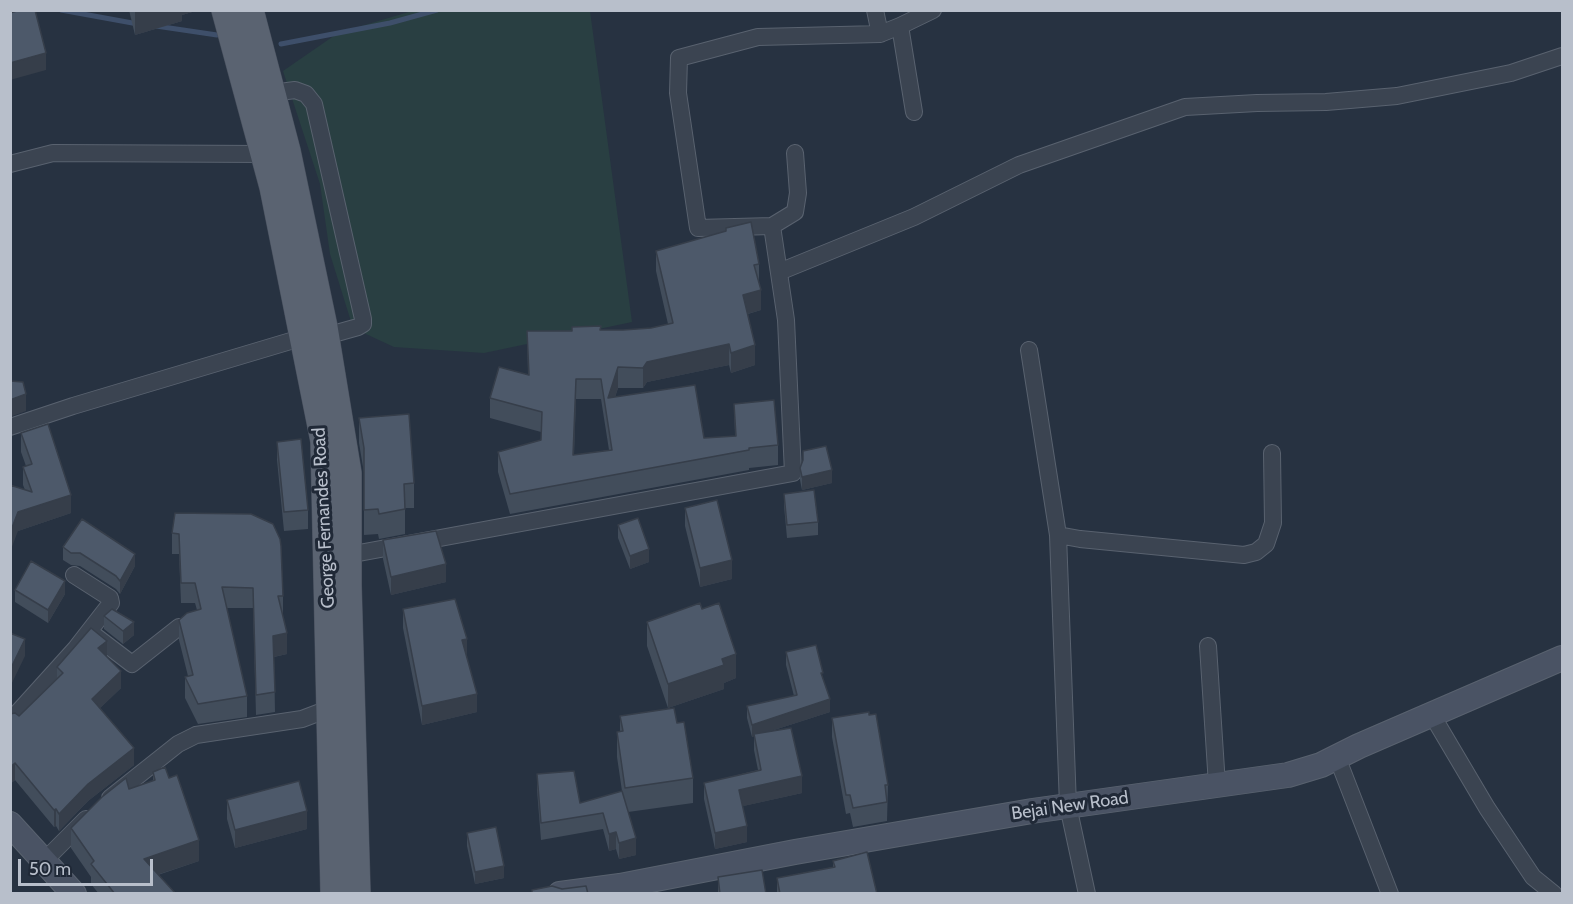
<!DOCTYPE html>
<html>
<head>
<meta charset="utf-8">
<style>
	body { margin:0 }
	#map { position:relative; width:1573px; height:904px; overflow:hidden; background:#273241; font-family:Cabin,sans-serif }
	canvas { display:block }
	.frame { position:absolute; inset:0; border:12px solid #b8bfcb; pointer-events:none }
	.scale { position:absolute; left:18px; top:859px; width:135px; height:27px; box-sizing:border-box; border:3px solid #b8bfcb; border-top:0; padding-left:8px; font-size:18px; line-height:21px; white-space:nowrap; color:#b8bfcb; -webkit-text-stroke:4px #202937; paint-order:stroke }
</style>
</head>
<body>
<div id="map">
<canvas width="1573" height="904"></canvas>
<div class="frame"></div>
<div class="scale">50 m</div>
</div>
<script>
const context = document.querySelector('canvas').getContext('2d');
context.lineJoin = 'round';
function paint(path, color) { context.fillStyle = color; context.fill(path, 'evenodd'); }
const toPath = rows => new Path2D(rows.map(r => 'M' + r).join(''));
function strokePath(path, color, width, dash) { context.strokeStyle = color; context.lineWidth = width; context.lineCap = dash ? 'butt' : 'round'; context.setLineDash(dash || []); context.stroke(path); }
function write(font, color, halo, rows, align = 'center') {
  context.font = font + ' Cabin,sans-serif'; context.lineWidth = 6; context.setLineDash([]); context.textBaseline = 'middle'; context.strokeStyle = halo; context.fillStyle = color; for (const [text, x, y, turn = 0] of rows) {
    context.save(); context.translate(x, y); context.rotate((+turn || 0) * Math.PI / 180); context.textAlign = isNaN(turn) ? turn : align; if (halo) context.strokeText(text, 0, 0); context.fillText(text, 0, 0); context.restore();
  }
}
const green = toPath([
	[412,11,590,11,632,322,484,353,394,347,353,328,330,254,320,184,283,71,338,33]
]);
const stream = toPath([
	[61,10,138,24],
	[156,26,217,35],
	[281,44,390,23,437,10]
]);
const street = toPath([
	[875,10,880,34],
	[900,26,933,10],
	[272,93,295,90,306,94,314,104,363,319,363,324,358,327,326,336],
	[795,153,798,193,795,212,772,226,698,228,678,93,679,58,758,37,880,34,900,26,914,112],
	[10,164,53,153,264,154],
	[779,272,914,217,1019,165,1185,107,1257,103,1326,102,1397,96,1511,73,1562,56],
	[1029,350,1058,535,1068,806,1087,894],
	[10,427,73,406,304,337],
	[1058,535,1080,539,1244,555,1256,552,1266,544,1273,523,1272,453],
	[348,555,793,473,786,320,772,226],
	[90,632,132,664,179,627],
	[1208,646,1217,785],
	[1432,715,1487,808,1533,877,1554,894],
	[10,721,76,648,111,603,110,598,74,575],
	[1337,757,1390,894],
	[110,798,178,744,196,735,302,719,331,708],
	[44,861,86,819]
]);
const secondary = toPath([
	[10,824,74,894],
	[560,894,620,886,795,852,1032,811,1288,775,1321,765,1359,746,1562,658]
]);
const primary = toPath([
	[225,10,273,187,324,441,334,894],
	[250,10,287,151,324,327,348,473,348,585,357,894]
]);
const wall = toPath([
	[129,10,199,10,182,15,182,21,135,35],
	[726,228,759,264,759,283,761,310,748,314,755,365,731,373,729,365,647,382,643,388,618,388,615,397,704,438,735,436,734,404,778,445,778,465,749,468,749,470,510,514,498,472,498,452,541,440,541,432,490,418,490,398,528,375,527,331,623,330,651,328,668,324,656,271,656,251,726,232],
	[576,399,601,399,609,450,574,455],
	[359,418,414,483,414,508,405,508,405,534,379,539,378,534,364,535,364,473,359,443],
	[21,433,71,513,18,531,25,490,23,485,23,467,26,466,21,452],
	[277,442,308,510,308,529,284,531,277,460],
	[800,468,832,483,802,490,800,480],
	[784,494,818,522,818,535,787,538,784,506],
	[685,508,732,579,700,587,685,526],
	[175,513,283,596,283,617,287,654,274,657,275,712,256,715,253,608,227,608,247,696,247,717,198,724,185,698,185,677,188,676,179,640,179,620,197,610,195,603,181,603,179,554,172,554,172,533],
	[618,525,649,562,630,569,618,538],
	[383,540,446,582,391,595,383,559],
	[63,547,135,566,120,594,116,589,80,566,71,565,63,560],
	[15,590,65,594,48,623,15,602],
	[403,609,467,658,477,712,422,725,403,628],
	[702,609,736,678,724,683,724,689,668,708,647,646,647,622],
	[104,616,134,635,123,644,104,629],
	[786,652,823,679,830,712,771,731,802,793,743,806,747,842,715,849,704,799,704,783,758,770,754,750,754,736,752,737,747,718,747,706,794,696,786,665],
	[107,656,121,688,100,708,134,765,88,801,59,831,56,826,54,827,15,780,10,784,10,714,19,716,57,678,57,667],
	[620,716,677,723,693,778,693,803,628,812,636,855,619,859,616,849,609,851,603,829,541,840,537,790,537,774,580,803,622,791,617,757,617,732,620,732],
	[832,718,888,785,887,821,853,827,850,813,846,814,832,737],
	[153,772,199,861,158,875,176,894,99,894,91,884,91,877,71,848,71,828,129,789,153,781],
	[227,800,307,829,235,848,227,819],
	[467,833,504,878,475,884,467,846],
	[833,861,877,894,777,894,777,878,833,867],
	[718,877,766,894,718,894]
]);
const shadedWall = toPath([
	[135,10,199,10,182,15,182,21,135,35],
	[46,53,46,70,10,80,10,63],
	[761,290,761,310,743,315,743,295],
	[729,344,729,365,647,382,643,388,643,368,647,362],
	[755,345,755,365,731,373,731,353],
	[618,367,618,388,608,418,608,398],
	[576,379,576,399,573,475,573,455],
	[26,394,26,411,10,417,10,400],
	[832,470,832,483,802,490,802,477],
	[71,495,71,513,18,531,10,552,10,533,18,512],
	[649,549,649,562,630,569,630,556],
	[135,554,135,566,120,594,120,581],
	[732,560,732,579,700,587,700,568],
	[446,564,446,582,391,595,391,577],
	[65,581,65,594,48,623,48,610],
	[134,622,134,635,123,644,123,631],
	[287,633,287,654,273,657,273,636],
	[25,639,25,656,10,687,10,670],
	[467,639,467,657,462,640],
	[107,641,107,658,98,648],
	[736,654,736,678,724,683,724,689,668,708,668,684,722,659],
	[121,671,121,688,92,716,92,699],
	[477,694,477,712,422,725,422,706],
	[830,699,830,712,752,737,752,725],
	[134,748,134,765,88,801,59,831,59,814,88,784],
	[15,763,15,780,10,784,10,767],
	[802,776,802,793,739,807,739,790],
	[56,809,56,826,54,827,54,810],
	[307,811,307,829,235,848,235,830],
	[747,826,747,842,715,849,715,833],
	[616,832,616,849,609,851,609,834],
	[636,838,636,855,619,859,619,843],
	[199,840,199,861,144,879,144,859],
	[504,866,504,878,475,884,475,872]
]);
const building = toPath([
	[20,10,35,10,46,53,10,63,10,13,20,10],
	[751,222,759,264,754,265,761,290,743,295,755,345,731,353,729,344,647,362,643,368,618,367,608,398,695,385,704,438,736,436,734,404,774,400,778,445,749,448,749,450,510,494,498,452,541,440,542,412,490,398,499,367,529,375,527,331,572,331,572,327,601,326,600,330,623,330,651,328,673,323,656,251,726,231,726,228,751,222],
	[576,379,601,379,612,450,573,455,576,379],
	[10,381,23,382,26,394,10,400,10,381],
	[409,414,414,483,404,484,405,509,379,514,378,509,364,510,364,448,359,418,409,414],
	[48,424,71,495,18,512,10,533,10,485,32,492,23,467,32,464,21,433,48,424],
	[301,439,308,510,284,512,277,442,301,439],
	[826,446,832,470,802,477,800,468,803,460,803,451,826,446],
	[814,490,818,522,787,525,784,494,814,490],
	[717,500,732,560,700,568,685,508,717,500],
	[175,513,251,514,273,524,280,539,281,546,283,596,278,596,287,633,273,636,275,692,256,695,253,588,222,587,247,696,198,704,185,677,193,675,179,620,187,613,201,609,195,583,181,583,179,534,172,533,175,513],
	[638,518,649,549,630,556,618,525,638,518],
	[82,519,135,554,120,581,116,576,80,553,71,553,63,547,82,519],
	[436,531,446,564,391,577,383,540,436,531],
	[31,561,65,581,48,610,15,590,31,561],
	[455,599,467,639,462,640,477,694,422,706,403,609,455,599],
	[700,603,702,609,719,603,736,654,722,659,724,665,668,684,647,622,700,603],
	[112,609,134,622,123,631,104,616,112,609],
	[91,628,107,641,98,648,121,671,92,699,134,748,88,784,59,814,56,809,54,810,15,763,10,767,10,714,15,713,19,716,63,673,57,667,91,628],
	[10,633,25,639,10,670,10,633],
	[816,645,823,673,821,673,830,699,752,725,747,706,797,695,786,652,816,645],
	[674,708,677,723,684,722,693,778,625,788,617,732,623,731,620,716,674,708],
	[869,712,869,715,876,714,888,785,885,785,887,802,853,808,850,795,846,795,832,718,869,712],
	[791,728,802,776,739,790,747,826,715,833,704,783,761,770,754,734,791,728],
	[165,767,169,778,177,775,199,840,144,859,176,894,115,894,91,864,94,861,71,828,102,797,126,778,129,789,155,780,153,772,165,767],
	[574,771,580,803,622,791,636,838,619,843,616,832,609,834,603,813,541,823,537,774,574,771],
	[299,781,307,811,235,830,227,800,299,781],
	[496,827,504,866,475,872,467,833,496,827],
	[867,852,877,894,780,894,777,878,835,867,833,861,867,852],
	[762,870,766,894,720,894,718,877,762,870],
	[552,886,562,889,586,886,588,894,532,894,532,890,552,886]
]);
const streetNames = [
	["George Fernandes Road",324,518,-93],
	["Bejai New Road",1070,806,-8]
];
paint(green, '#293f42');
strokePath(stream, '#3e4f6a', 5);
strokePath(street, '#59626f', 18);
strokePath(secondary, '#59626f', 26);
strokePath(primary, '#454d5b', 28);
strokePath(street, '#3b4451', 16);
strokePath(secondary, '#4a5364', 24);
strokePath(primary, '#5a6371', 27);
paint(wall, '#424d5b');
paint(shadedWall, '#363e4a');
paint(building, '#4d596a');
strokePath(building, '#363e4a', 1.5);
write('18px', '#b8bfcb', '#202937', streetNames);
</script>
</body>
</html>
